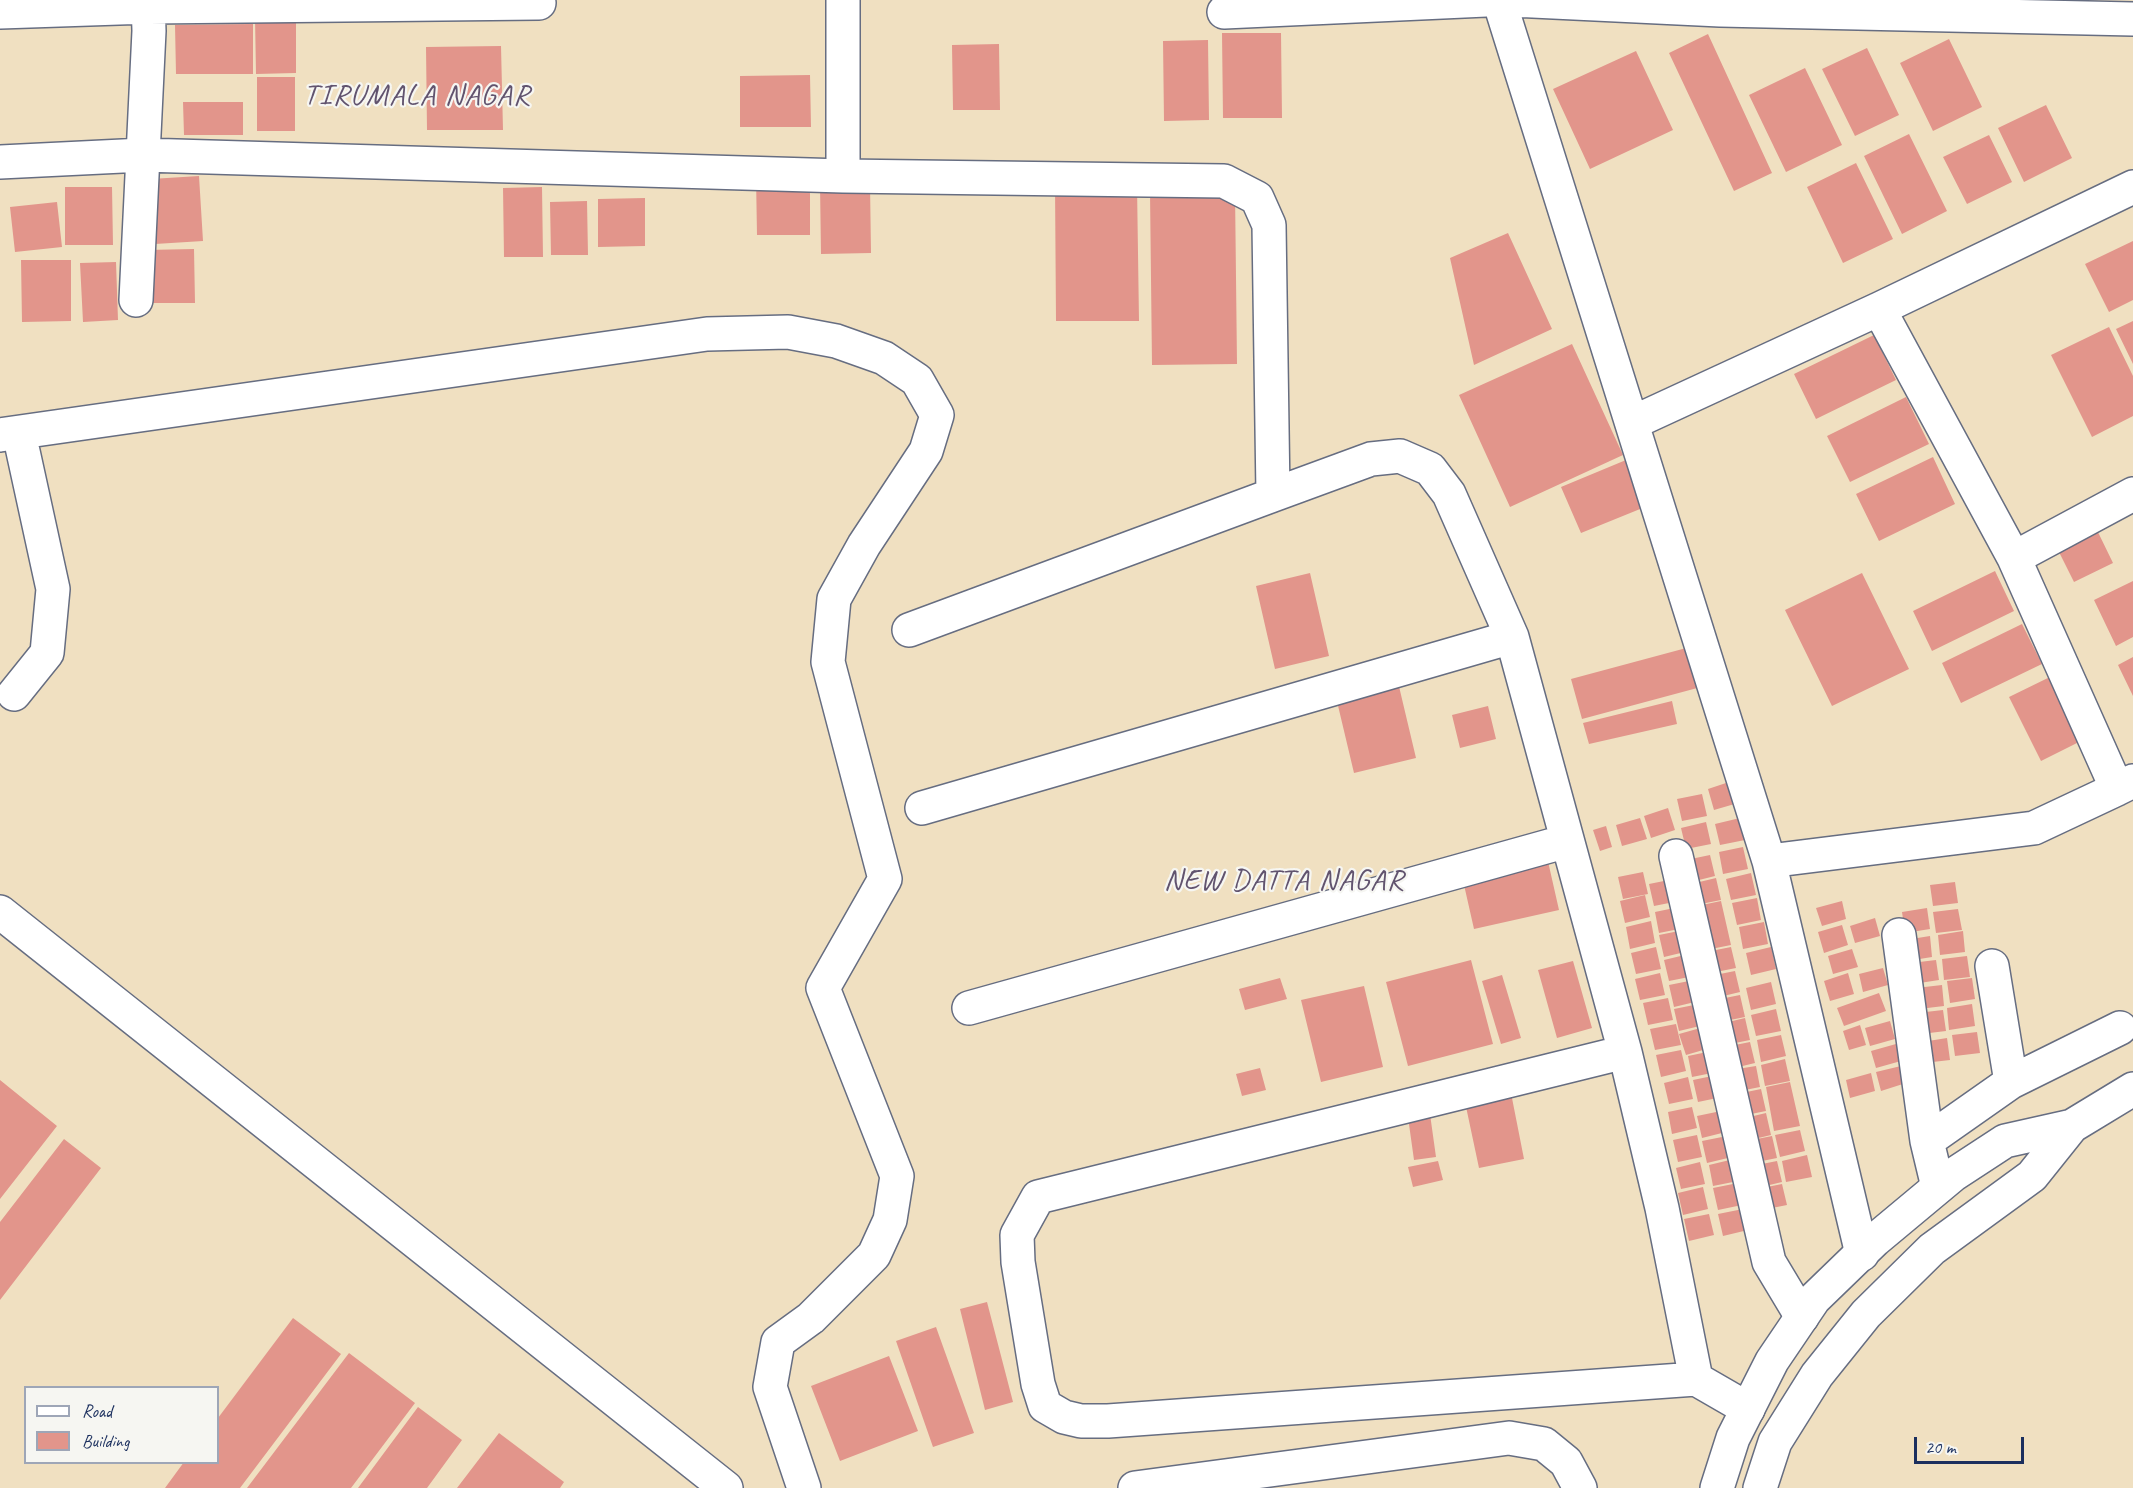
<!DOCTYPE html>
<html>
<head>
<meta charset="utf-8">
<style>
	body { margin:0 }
	#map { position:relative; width:2133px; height:1488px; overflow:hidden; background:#f0e0c1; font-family:Caveat,sans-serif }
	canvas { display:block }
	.legend { position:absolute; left:24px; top:1386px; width:195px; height:78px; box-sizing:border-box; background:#f6f6f2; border:2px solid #9ea6b7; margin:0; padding:8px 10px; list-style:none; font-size:18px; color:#1b2f5e }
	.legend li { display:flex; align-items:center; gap:12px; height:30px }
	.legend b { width:30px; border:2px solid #9ea6b7 }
	.scale { position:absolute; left:1914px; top:1437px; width:110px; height:27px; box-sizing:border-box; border:3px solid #1b2f5e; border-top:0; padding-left:8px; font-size:18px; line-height:21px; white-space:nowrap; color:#1b2f5e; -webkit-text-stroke:4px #f6f6f2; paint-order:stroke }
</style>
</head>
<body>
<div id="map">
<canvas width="2133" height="1488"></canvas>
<ul class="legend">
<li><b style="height:8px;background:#fff"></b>Road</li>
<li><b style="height:16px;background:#e2958b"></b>Building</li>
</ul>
<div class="scale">20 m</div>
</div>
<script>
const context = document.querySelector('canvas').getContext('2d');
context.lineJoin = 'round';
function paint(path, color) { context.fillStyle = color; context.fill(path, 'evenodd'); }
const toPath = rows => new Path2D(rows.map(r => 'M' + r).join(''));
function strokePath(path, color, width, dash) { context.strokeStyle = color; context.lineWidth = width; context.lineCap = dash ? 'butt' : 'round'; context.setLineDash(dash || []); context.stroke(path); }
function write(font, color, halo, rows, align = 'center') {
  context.font = font + ' Caveat,sans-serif'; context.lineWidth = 4.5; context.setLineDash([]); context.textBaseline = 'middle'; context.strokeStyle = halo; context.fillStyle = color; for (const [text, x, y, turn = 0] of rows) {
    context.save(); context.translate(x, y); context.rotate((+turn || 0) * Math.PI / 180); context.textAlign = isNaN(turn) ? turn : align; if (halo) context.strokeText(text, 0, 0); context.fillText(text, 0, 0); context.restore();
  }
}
const building = toPath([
	[255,17,296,17,296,73,256,74],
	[253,24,253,74,176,74,175,25],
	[1222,33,1281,33,1282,118,1223,118],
	[1708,34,1772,173,1734,191,1669,53],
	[1949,39,1982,107,1933,131,1900,63],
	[1208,40,1209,120,1164,121,1163,41],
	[999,44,1000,110,953,110,952,45],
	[501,46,503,130,427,130,426,47],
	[1867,48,1899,115,1855,136,1822,69],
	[1636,51,1673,130,1590,169,1553,89],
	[1805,68,1842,145,1786,172,1749,95],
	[810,75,811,127,740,127,740,76],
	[257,77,295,77,295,131,257,131],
	[183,102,243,102,243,135,184,135],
	[2046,105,2072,158,2024,182,1998,128],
	[1909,134,1947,211,1902,234,1864,156],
	[1989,135,2012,182,1967,204,1943,157],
	[1856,163,1893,239,1843,263,1807,187],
	[810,175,810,235,757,235,756,176],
	[199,176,203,241,155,244,151,179],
	[820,184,870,184,871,253,821,254],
	[1055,185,1137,185,1139,321,1056,321],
	[65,187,112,187,113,245,65,245],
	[542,187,543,257,504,257,503,188],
	[1235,191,1237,364,1152,365,1150,192],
	[645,198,645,246,598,247,598,199],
	[587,201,588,255,551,255,550,202],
	[57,202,62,247,15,252,10,207],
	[1508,233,1552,329,1474,365,1450,258],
	[2133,241,2133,300,2109,312,2085,264],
	[194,249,195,303,147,303,146,250],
	[21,260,71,260,71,321,22,322],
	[116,262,118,320,83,322,80,263],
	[2133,321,2133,364,2116,329],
	[2109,327,2133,376,2133,416,2092,437,2051,355],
	[1874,335,1896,380,1816,419,1794,374],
	[1572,344,1623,455,1510,507,1459,395],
	[1906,397,1929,444,1850,482,1827,436],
	[1933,457,1955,504,1879,541,1856,494],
	[1626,460,1645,507,1581,533,1561,487],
	[2095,526,2113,563,2074,582,2056,546],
	[1995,571,2014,611,1932,651,1913,611],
	[1310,573,1329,656,1275,669,1256,586],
	[1862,573,1909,669,1832,706,1785,610],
	[2133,581,2133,637,2116,646,2094,600],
	[2022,624,2042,664,1961,703,1942,663],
	[1690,647,1701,687,1582,719,1571,679],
	[2133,657,2133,696,2118,665],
	[2054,675,2085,739,2041,761,2009,697],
	[1397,678,1416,758,1354,773,1335,693],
	[1672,701,1677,724,1589,744,1583,723],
	[1488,706,1496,739,1460,748,1452,715],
	[1732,781,1738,803,1714,810,1708,789],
	[1702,794,1707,816,1682,821,1677,799],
	[1668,808,1675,830,1651,838,1644,816],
	[1640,818,1647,839,1622,846,1616,825],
	[1740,818,1745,840,1720,845,1715,824],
	[1706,822,1711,844,1686,849,1681,828],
	[1606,826,1612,847,1600,851,1593,830],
	[1743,847,1748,869,1723,874,1719,852],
	[1710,855,1715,876,1691,882,1686,860],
	[1547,857,1559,910,1474,929,1462,876],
	[1643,872,1648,894,1623,899,1618,877],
	[1751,873,1756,895,1731,900,1726,879],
	[1716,878,1721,900,1696,905,1691,884],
	[1674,879,1679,901,1654,906,1649,884],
	[1955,882,1958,903,1933,906,1930,885],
	[1645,895,1650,917,1625,923,1620,901],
	[1757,898,1761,920,1737,925,1732,903],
	[1721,901,1731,945,1706,950,1697,906],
	[1842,901,1846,919,1822,926,1816,908],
	[1679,907,1684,928,1659,933,1655,912],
	[1927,908,1930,929,1905,933,1902,912],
	[1958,909,1962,930,1936,933,1933,912],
	[1875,918,1880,936,1855,943,1850,926],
	[1651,921,1655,943,1630,949,1626,927],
	[1764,922,1768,944,1743,949,1739,927],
	[1842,925,1848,945,1824,953,1818,932],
	[1684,930,1689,951,1664,957,1659,935],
	[1963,931,1965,952,1940,955,1938,935],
	[1930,936,1932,957,1907,961,1905,940],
	[1656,947,1661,969,1636,974,1631,953],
	[1731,947,1736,968,1711,973,1706,952],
	[1771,947,1776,969,1751,975,1746,953],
	[1852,949,1858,967,1833,974,1828,956],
	[1689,954,1694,976,1669,981,1664,960],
	[1967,956,1970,977,1944,980,1942,959],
	[1471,960,1493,1044,1408,1066,1386,982],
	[1936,960,1939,980,1913,984,1911,963],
	[1573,961,1592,1028,1557,1038,1538,970],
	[1883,968,1888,985,1863,992,1859,974],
	[1735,971,1740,992,1715,998,1710,976],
	[1660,973,1665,995,1640,1000,1635,979],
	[1848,973,1854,994,1830,1001,1824,981],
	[1502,975,1521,1038,1501,1044,1482,981],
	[1280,978,1287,999,1245,1010,1239,989],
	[1972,978,1975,999,1950,1003,1947,981],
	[1694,980,1699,1001,1674,1007,1669,985],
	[1771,982,1776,1004,1751,1010,1746,988],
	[1942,985,1944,1006,1919,1009,1916,988],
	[1364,986,1383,1067,1321,1082,1301,1000],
	[1879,993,1886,1011,1844,1026,1837,1008],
	[1740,995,1745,1017,1720,1022,1715,1000],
	[1668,998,1673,1020,1648,1025,1643,1003],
	[1699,1004,1704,1025,1679,1031,1674,1009],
	[1972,1004,1975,1026,1949,1030,1947,1008],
	[1776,1009,1781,1031,1756,1036,1751,1015],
	[1943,1010,1946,1031,1921,1034,1917,1013],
	[1745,1018,1750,1040,1725,1045,1720,1024],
	[1890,1021,1895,1039,1870,1046,1865,1028],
	[1676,1024,1681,1045,1655,1050,1650,1029],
	[1860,1025,1866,1045,1849,1050,1843,1031],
	[1704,1027,1710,1048,1686,1055,1679,1034],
	[1977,1032,1980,1053,1955,1056,1952,1035],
	[1781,1035,1786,1056,1761,1062,1757,1040],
	[1947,1038,1950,1060,1924,1063,1922,1042],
	[1750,1042,1755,1063,1730,1069,1725,1047],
	[1896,1044,1901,1061,1876,1068,1871,1051],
	[1681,1050,1686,1071,1661,1077,1656,1055],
	[1712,1051,1717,1072,1692,1077,1688,1056],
	[1785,1059,1790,1081,1765,1086,1761,1065],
	[1756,1066,1760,1087,1735,1092,1731,1070],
	[1901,1066,1906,1083,1881,1091,1876,1072],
	[1260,1068,1266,1090,1242,1096,1236,1074],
	[1871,1073,1875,1091,1850,1098,1846,1080],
	[1717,1075,1722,1097,1698,1102,1693,1080],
	[1688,1077,1693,1099,1669,1104,1664,1083],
	[0,1080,57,1126,0,1199],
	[1790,1082,1800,1126,1774,1131,1766,1087],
	[1761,1089,1766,1111,1741,1116,1737,1094],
	[1511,1093,1524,1159,1479,1168,1465,1102],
	[1429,1107,1436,1157,1414,1160,1407,1110],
	[1692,1107,1697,1128,1672,1134,1668,1112],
	[1721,1111,1726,1132,1702,1138,1697,1116],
	[1766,1113,1771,1135,1746,1141,1741,1119],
	[1800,1130,1805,1151,1780,1157,1775,1135],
	[1697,1135,1702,1157,1678,1162,1673,1140],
	[1727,1136,1732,1157,1707,1163,1702,1141],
	[1772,1136,1777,1158,1752,1163,1747,1141],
	[64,1139,101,1168,0,1300,0,1222],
	[1807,1155,1812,1177,1786,1182,1782,1161],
	[1734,1159,1738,1181,1713,1186,1709,1165],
	[1438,1161,1443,1180,1413,1187,1408,1167],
	[1777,1161,1782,1182,1757,1188,1752,1166],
	[1700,1162,1705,1184,1681,1189,1676,1168],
	[1738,1183,1742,1205,1718,1210,1713,1188],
	[1782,1184,1787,1205,1762,1210,1757,1189],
	[1703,1187,1708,1209,1683,1215,1678,1193],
	[1743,1209,1748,1230,1723,1236,1718,1214],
	[1709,1214,1714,1235,1689,1241,1684,1219],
	[987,1302,1013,1402,985,1410,960,1309],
	[293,1318,341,1354,240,1488,165,1488,184,1462,218,1462,218,1418],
	[936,1327,974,1433,933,1447,896,1341],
	[349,1353,415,1403,351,1488,247,1488],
	[889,1356,918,1431,840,1461,811,1386],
	[418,1407,462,1440,427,1488,358,1488],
	[499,1433,564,1482,560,1488,457,1488]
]);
const minor = toPath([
	[843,0,843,176],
	[1499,0,1769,861,1862,1254],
	[1512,0,1720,10,2133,19],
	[0,12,149,7,539,3],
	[1224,12,1486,0],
	[0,162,143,155,843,176,1224,181,1257,198,1269,225,1273,495,1371,459,1400,456,1430,469,1449,494,1512,637,1625,1052,1662,1208,1696,1379,1748,1409],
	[136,300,149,31,148,0],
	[1879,309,2014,558,2117,789,2133,781],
	[1632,423,1879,309,2133,187],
	[0,435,707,334,788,332,836,341,884,358,917,380,937,415,926,451,864,545,834,599,828,662,885,879,823,988,897,1176,890,1220,874,1255,811,1318,778,1342,770,1387,804,1488],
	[2014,558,2133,494],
	[909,630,1273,495],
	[14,694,47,653,53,589,19,433],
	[922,808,1512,637],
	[1676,856,1769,1262,1802,1317],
	[1769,861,2034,828,2117,789],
	[0,912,726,1488],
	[1899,935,1927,1141,1938,1187],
	[1992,966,2011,1082],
	[969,1008,1567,841],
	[1625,1052,1038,1197,1017,1235,1018,1262,1038,1384,1045,1406,1064,1417,1081,1421,1108,1421,1696,1379],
	[1927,1141,2011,1082,2120,1028],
	[1135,1488,1509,1438,1544,1444,1566,1462,1580,1488]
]);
const major = toPath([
	[1717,1488,1733,1438,1772,1361,1814,1299,1875,1240,1953,1175,2005,1141,2072,1126,2133,1089],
	[1760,1488,1775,1442,1817,1375,1866,1314,1932,1249,2032,1176,2072,1126]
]);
const neighbourhoodNames = [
	["TIRUMALA NAGAR",417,96],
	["NEW DATTA NAGAR",1284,881]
];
paint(building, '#e2958b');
strokePath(minor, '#666d81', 36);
strokePath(major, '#666d81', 36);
strokePath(minor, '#fff', 33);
strokePath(major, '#fff', 33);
context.letterSpacing = '1.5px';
write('30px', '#61536e', '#f6f6f2', neighbourhoodNames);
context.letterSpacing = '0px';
</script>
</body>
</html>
